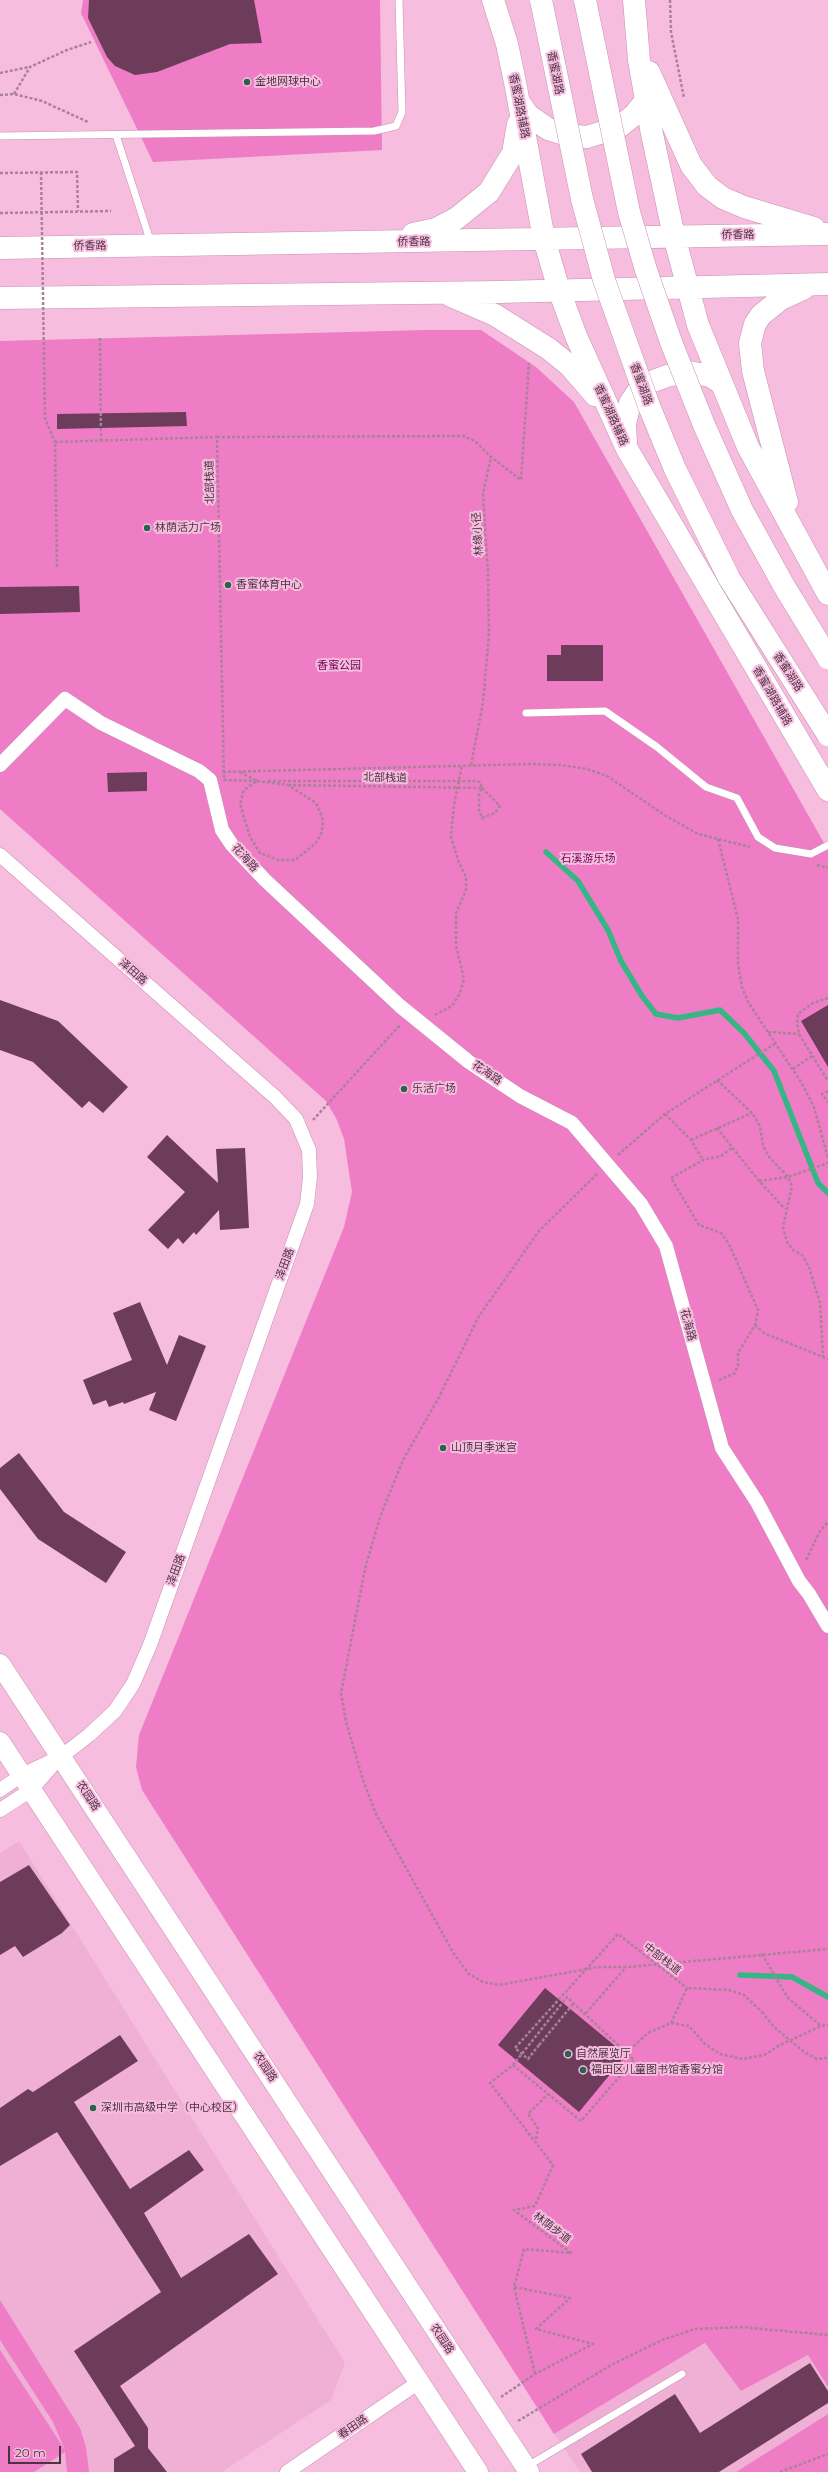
<!DOCTYPE html>
<html>
<head>
<meta charset="utf-8">
<style>
	body { margin:0 }
	#map { position:relative; width:828px; height:2472px; overflow:hidden; background:#f7bddf; font-family:Montserrat,sans-serif }
	canvas { display:block }
	.scale { position:absolute; left:8px; top:2446px; width:53px; height:18px; box-sizing:border-box; border:2px solid #4b3442; border-top:0; padding-left:5px; font-size:12px; line-height:14px; white-space:nowrap; color:#4b3442; -webkit-text-stroke:3px #f7bddf; paint-order:stroke }
</style>
</head>
<body>
<div id="map">
<canvas width="828" height="2472"></canvas>
<div class="scale">20 m</div>
</div>
<script>
const context = document.querySelector('canvas').getContext('2d');
context.lineJoin = 'round';
function paint(path, color) { context.fillStyle = color; context.fill(path, 'evenodd'); }
const toPath = rows => new Path2D(rows.map(r => 'M' + r).join(''));
function strokePath(path, color, width, dash) { context.strokeStyle = color; context.lineWidth = width; context.lineCap = dash ? 'butt' : 'round'; context.setLineDash(dash || []); context.stroke(path); }
function write(font, color, halo, rows, align = 'center') {
  context.font = font + ' Montserrat,"Noto Sans SC",sans-serif'; context.lineWidth = 4; context.setLineDash([]); context.textBaseline = 'middle'; context.strokeStyle = halo; context.fillStyle = color; for (const [text, x, y, turn = 0] of rows) {
    context.save(); context.translate(x, y); context.rotate((+turn || 0) * Math.PI / 180); context.textAlign = isNaN(turn) ? turn : align; if (halo) context.strokeText(text, 0, 0); context.fillText(text, 0, 0); context.restore();
  }
}
const built = toPath([
	[19,1841,345,2363,331,2400,222,2472,0,2472,0,1853],
	[706,2343,741,2391,808,2355,828,2387,828,2414,736,2472,580,2472,554,2434]
]);
const green = toPath([
	[83,0,380,0,382,150,153,162,81,13],
	[426,330,481,330,536,367,574,402,828,850,828,2387,808,2355,741,2391,705,2343,554,2434,142,1790,136,1767,139,1735,344,1227,352,1192,344,1139,337,1120,326,1101,0,809,0,341],
	[0,2300,80,2428,86,2447,89,2472,67,2472,65,2452,34,2472,0,2472,0,2350,65,2450,53,2422,0,2340],
	[828,2414,828,2472,736,2472]
]);
const stream = toPath([
	[546,852,578,881,608,930,621,961,642,996,656,1014,678,1018,720,1010,744,1033,774,1071,818,1183,828,1193],
	[740,1975,792,1977,828,1997]
]);
const building = toPath([
	[89,0,254,0,262,43,230,44,157,72,135,75,115,66,107,57,88,18],
	[186,412,187,426,57,429,57,414],
	[79,586,80,612,0,614,0,587],
	[561,645,603,645,603,681,547,681,547,655,561,655],
	[147,772,147,791,108,792,107,773],
	[0,1000,58,1021,128,1087,103,1113,89,1101,82,1108,33,1062,0,1050],
	[828,1005,828,1067,801,1021],
	[167,1135,218,1183,216,1149,245,1148,249,1228,220,1230,219,1210,196,1235,194,1232,183,1244,178,1238,168,1249,148,1230,185,1192,147,1157],
	[140,1302,167,1365,179,1335,206,1346,176,1421,149,1410,156,1392,124,1404,123,1402,109,1407,106,1400,93,1405,83,1380,132,1360,113,1313],
	[19,1453,64,1512,126,1552,106,1583,38,1539,0,1489,0,1468],
	[29,1865,70,1925,62,1933,23,1957,15,1946,0,1955,0,1882],
	[545,1988,626,2055,579,2112,498,2045],
	[120,2035,138,2061,74,2102,130,2189,189,2150,204,2170,144,2213,181,2278,249,2234,278,2274,120,2386,148,2428,148,2448,167,2472,114,2472,114,2459,135,2446,74,2351,161,2292,57,2132,0,2166,0,2108,28,2089,33,2092],
	[810,2363,828,2391,828,2403,719,2472,592,2472,581,2454,675,2394,700,2433]
]);
const path = toPath([
	[670,0,671,32,684,98],
	[0,73,29,67],
	[14,94,30,67,67,50,91,42],
	[0,95,14,94,42,101,88,122],
	[0,173,77,172,78,211],
	[0,213,111,211],
	[100,338,101,440],
	[217,437,463,436,475,441,491,457,521,480,529,363],
	[471,765,483,703,489,633,488,573,483,494,491,457],
	[223,772,531,764,562,765,587,769,607,776,666,816,698,834,750,847],
	[240,772,257,781],
	[257,781,288,785,316,803,322,817,323,825,321,834,315,844,295,860,278,860,260,853,250,837,240,804,244,790,257,781],
	[268,781,427,781],
	[482,788,500,806,495,813,482,818,479,810,479,794,482,788],
	[718,839,738,919,738,964,742,987,748,1002,801,1082,814,1107,828,1158],
	[817,865,828,868],
	[828,998,813,1003,798,1014,797,1023,799,1034,828,1081],
	[435,1015,452,1006,460,993,464,979,456,946,456,913,466,890,466,877,459,863,451,837,454,805,462,765],
	[768,1032,799,1034],
	[793,1069,812,1056],
	[717,1080,752,1113,760,1126,763,1146,770,1158,788,1177,792,1186,783,1227,787,1242,793,1250,802,1255,809,1267,820,1303,823,1357],
	[828,1091,822,1094,828,1102],
	[665,1114,691,1140,703,1160],
	[313,1120,400,1025],
	[717,1128,759,1181,785,1209],
	[691,1140,752,1113],
	[618,1155,665,1114,776,1043],
	[597,1174,539,1231,479,1316,438,1399,403,1460,380,1517,365,1569,341,1693,346,1722,363,1780,376,1814,454,1954,469,1974,483,1982,499,1985,598,1967,627,1967,828,1949],
	[759,1181,788,1177,828,1163],
	[755,1325,764,1333,828,1359],
	[719,1380,735,1373,738,1365,738,1353,755,1325,758,1310,729,1244,721,1233,699,1225,671,1178,703,1160,721,1156,732,1148],
	[806,1560,820,1531,828,1522],
	[762,1954,788,1998,821,2026],
	[586,2013,626,1967],
	[671,2023,687,1988,729,1990,744,1995,762,2012],
	[539,2045,574,2003],
	[626,2053,648,2033,671,2023,689,2026,705,2044,720,2054,742,2059,764,2055,780,2045,821,2026,828,2025],
	[513,2065,581,2121,634,2060,567,1997,513,2065,490,2083,553,2165,535,2206,514,2210,571,2253,524,2249,514,2287,535,2374],
	[536,2139,538,2128,528,2114,548,2094],
	[501,2397,535,2374,593,2344,536,2329,570,2298,514,2287],
	[518,2421,613,2364,662,2340,695,2329,741,2327,828,2335],
	[780,2472,828,2454]
]);
const lane = toPath([
	[116,135,151,243],
	[0,136,374,131,396,126,402,112,399,0],
	[526,713,605,711,657,747,706,787,737,798,758,837,775,848,811,854,828,845],
	[526,2467,682,2374]
]);
const street = toPath([
	[0,765,65,699,101,723,199,771,210,780,222,830,232,845,265,880,400,1006,469,1062,520,1096,572,1123,641,1204,666,1246,722,1448,757,1502,799,1581,809,1594,828,1626],
	[0,855,275,1097,296,1119,309,1150,310,1177,307,1204,150,1645,133,1684,115,1711,89,1735,62,1756,22,1775,0,1790],
	[0,1810,31,1790,57,1760],
	[287,2472,419,2382]
]);
const secondary = toPath([
	[0,1664,529,2472],
	[0,1742,478,2472]
]);
const primary = toPath([
	[493,0,507,44,515,82,544,239,559,290,576,336,627,449,828,790],
	[634,0,639,60,652,134,674,236,698,325,748,447,828,594],
	[649,72,691,165,707,186,723,198,744,207,814,228],
	[519,102,528,115,548,129,567,135,587,137,619,127,634,115,646,100],
	[413,234,436,229,457,218,489,192,513,153,518,124],
	[0,248,828,234],
	[451,296,495,315,549,349,570,366,595,395],
	[0,298,499,292,828,284],
	[626,442,625,424,630,403,638,391,651,382,667,376,689,372,710,376,721,383],
	[787,502,753,371,750,343,755,324,761,315,781,299,805,288]
]);
const pathBridge = toPath([
	[41,172,45,418,55,442],
	[57,567,55,442,217,437,224,780,257,781],
	[288,785,482,788,480,782,475,781,427,781],
	[762,2012,774,2027,803,2051,817,2059,828,2058],
	[539,2045,528,2059,515,2048,618,1934,687,1988]
]);
const highwayBridge = toPath([
	[541,0,582,199,604,280,649,406,675,469,729,578,828,735],
	[585,0,629,212,646,270,671,342,704,425,742,510,784,586,828,658]
]);
const markers = [
	[247,82,4,"#2a624a"],
	[147,528,4,"#2a624a"],
	[228,585,4,"#2a624a"],
	[404,1089,4,"#2a624a"],
	[443,1448,4,"#2a624a"],
	[568,2054,4,"#2a624a"],
	[583,2070,4,"#2a624a"],
	[93,2108,4,"#2a624a"]
];
const streetNames = [
	["香蜜湖路",555,73,79],
	["香蜜湖路辅路",519,106,79],
	["侨香路",738,235,-1],
	["侨香路",414,242,-1],
	["侨香路",90,246,-1],
	["香蜜湖路",641,384,70],
	["香蜜湖路辅路",611,415,66],
	["北部栈道",210,482,-91],
	["林缘小径",478,534,-94],
	["香蜜湖路",788,672,57],
	["香蜜湖路辅路",772,696,60],
	["北部栈道",385,778,1],
	["花海路",245,858,48],
	["泽田路",133,972,41],
	["花海路",487,1073,34],
	["泽田路",285,1264,-70],
	["花海路",688,1325,76],
	["泽田路",176,1570,-70],
	["农园路",88,1796,57],
	["中部栈道",662,1959,38],
	["农园路",265,2067,57],
	["林荫步道",552,2228,37],
	["农园路",442,2339,57],
	["春田路",353,2427,-34]
];
const poiNames = [
	["金地网球中心",255,82],
	["林荫活力广场",155,528],
	["香蜜体育中心",236,585],
	["乐活广场",412,1089],
	["山顶月季迷宫",451,1448],
	["自然展览厅",576,2054],
	["福田区儿童图书馆香蜜分馆",591,2070],
	["深圳市高级中学（中心校区）",101,2108]
];
const parkNames = [
	["香蜜公园",339,666],
	["石溪游乐场",588,859]
];
paint(built, '#f0b0d6');
paint(green, '#ee7dc5');
strokePath(stream, '#37b685', 5.5);
paint(building, '#6c3c5a');
strokePath(lane, '#c890b1', 8);
strokePath(street, '#c890b1', 15);
strokePath(secondary, '#c890b1', 21);
strokePath(primary, '#c890b1', 23);
strokePath(path, '#ab819a', 2.5, [3, 2]);
strokePath(lane, '#fff', 7);
strokePath(street, '#fff', 14);
strokePath(secondary, '#fff', 20);
strokePath(primary, '#fff', 22);
strokePath(highwayBridge, '#c890b1', 23, []);
strokePath(pathBridge, '#ab819a', 2.5, [3, 2]);
strokePath(highwayBridge, '#fff', 22);
for (const [x, y, r, color] of markers) { const dot = new Path2D(); dot.arc(x, y, r, 0, 2 * Math.PI); context.fillStyle = color; context.fill(dot); strokePath(dot, '#f7bddf', 1.5); }
write('11px', '#4b3442', '#f7bddf', streetNames);
write('11px', '#4b3442', '#f7bddf', poiNames, 'left');
write('11px', '#700154', '#f7bddf', parkNames);
</script>
</body>
</html>
